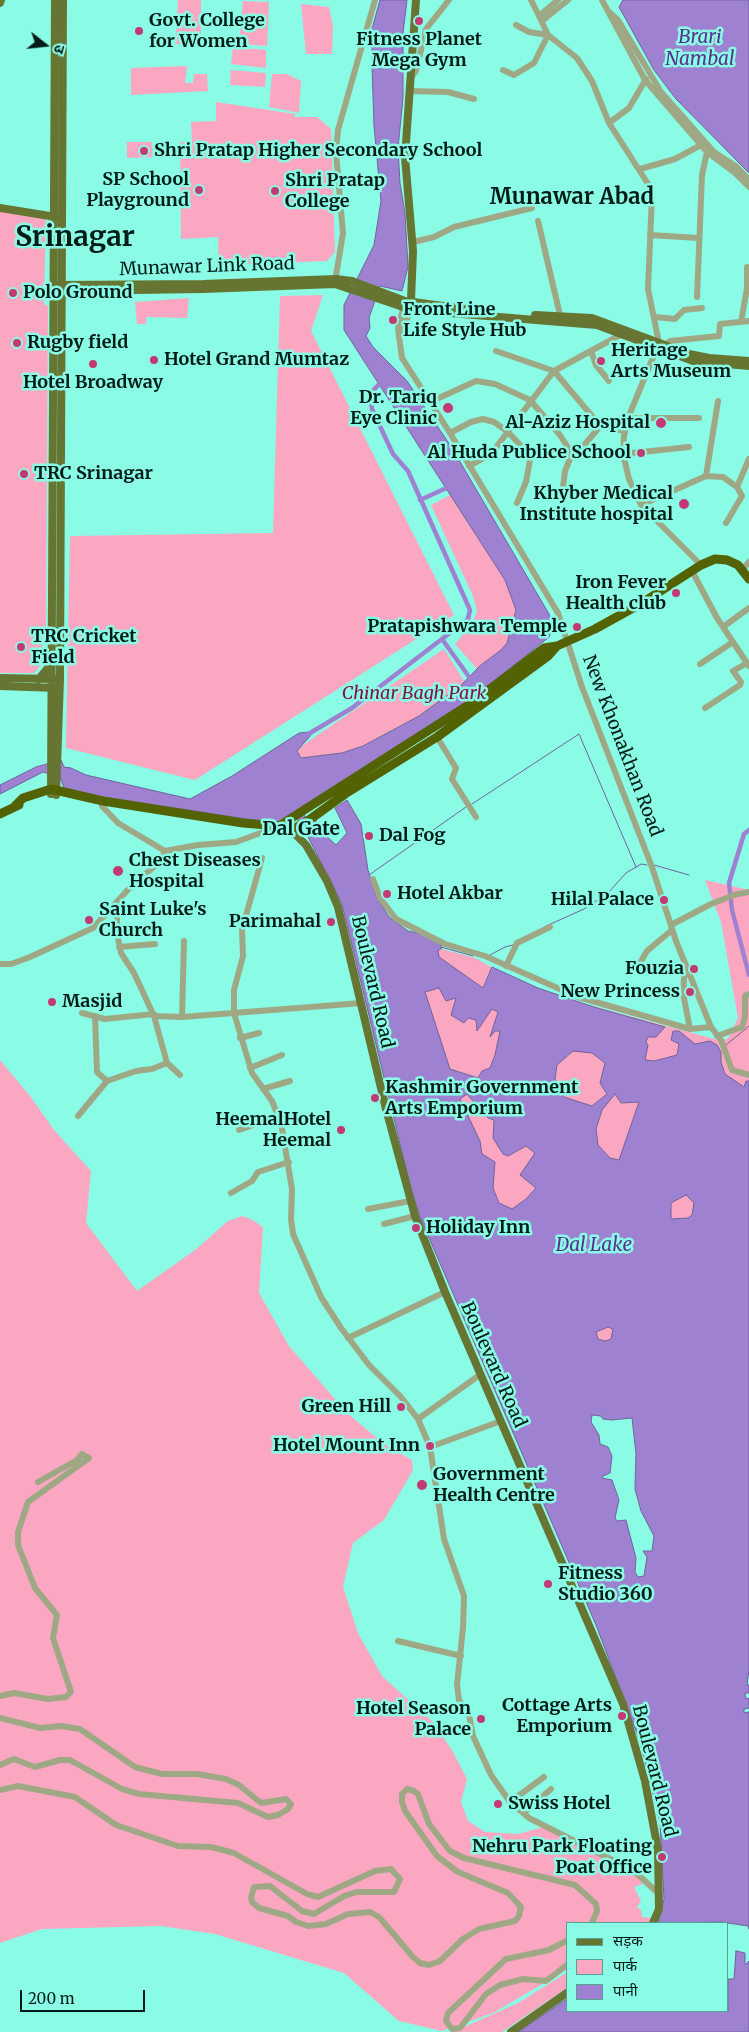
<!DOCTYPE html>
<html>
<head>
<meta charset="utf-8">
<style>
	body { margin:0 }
	#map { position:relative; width:749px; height:2032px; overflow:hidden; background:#8afbe5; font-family:Merriweather,"Noto Sans Devanagari",serif }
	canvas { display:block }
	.legend { position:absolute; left:566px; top:1922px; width:162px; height:90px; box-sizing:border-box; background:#8afbe5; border:1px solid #54a293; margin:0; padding:6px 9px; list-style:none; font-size:15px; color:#031c18 }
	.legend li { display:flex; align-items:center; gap:10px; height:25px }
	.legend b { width:25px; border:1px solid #54a293 }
	.north { position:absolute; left:20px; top:20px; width:50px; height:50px; -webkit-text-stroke:4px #8afbe5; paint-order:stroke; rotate:106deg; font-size:14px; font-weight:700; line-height:20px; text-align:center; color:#031c18 }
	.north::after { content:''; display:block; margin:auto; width:18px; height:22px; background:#031c18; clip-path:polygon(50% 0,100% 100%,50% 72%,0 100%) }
	.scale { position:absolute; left:20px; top:1990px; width:125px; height:22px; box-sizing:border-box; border:2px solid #031c18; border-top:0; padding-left:6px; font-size:15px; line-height:18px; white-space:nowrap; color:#031c18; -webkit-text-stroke:4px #8afbe5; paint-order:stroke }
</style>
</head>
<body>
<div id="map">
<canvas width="749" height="2032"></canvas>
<ul class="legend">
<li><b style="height:6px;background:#677532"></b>सड़क</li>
<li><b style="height:14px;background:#fca7c1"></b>पार्क</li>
<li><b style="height:14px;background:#9e82d1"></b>पानी</li>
</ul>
<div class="north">उ</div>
<div class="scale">200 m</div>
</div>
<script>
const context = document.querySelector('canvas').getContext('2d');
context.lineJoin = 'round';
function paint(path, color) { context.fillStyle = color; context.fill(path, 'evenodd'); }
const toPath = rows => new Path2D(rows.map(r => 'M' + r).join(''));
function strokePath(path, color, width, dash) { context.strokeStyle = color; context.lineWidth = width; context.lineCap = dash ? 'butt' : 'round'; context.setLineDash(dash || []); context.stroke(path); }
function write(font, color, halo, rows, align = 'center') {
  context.font = font + ' Merriweather,serif'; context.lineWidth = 5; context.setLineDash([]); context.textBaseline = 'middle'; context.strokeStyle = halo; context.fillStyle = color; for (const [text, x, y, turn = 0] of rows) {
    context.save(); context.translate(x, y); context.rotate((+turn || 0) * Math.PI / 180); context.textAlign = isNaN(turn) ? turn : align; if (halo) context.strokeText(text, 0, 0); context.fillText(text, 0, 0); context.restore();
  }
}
const green = toPath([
	[178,0,201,0,201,45,175,44],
	[243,1,269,2,267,46,239,44],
	[301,4,329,7,333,26,332,54,306,54],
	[233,47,266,50,266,68,231,64],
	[187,66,185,83,193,83,194,74,207,74,208,91,131,95,131,68],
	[231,70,266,73,265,87,230,85],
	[272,74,287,74,301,81,299,113,269,107],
	[216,102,295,114,295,117,317,117,331,129,335,252,327,261,219,265,218,237,181,239,180,142,192,142,191,122,216,121],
	[127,142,152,142,153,157,127,158],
	[0,207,46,214,44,304,48,306,46,628,42,630,42,664,34,673,0,673],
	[323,295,311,331,454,615,195,780,66,748,70,536,273,533,280,296],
	[189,298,187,318,146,317,146,324,137,324,135,302],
	[450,495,505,580,516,610,507,643,501,650,477,669,455,644,472,624,477,611,473,596,431,505],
	[444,649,464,681,460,686,419,716,363,746,342,753,300,758,297,751,306,743],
	[705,880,749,890,749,1515,675,1382,575,1383,375,931,475,958,533,990,722,1041,728,1038,738,1018,721,922],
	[0,1060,30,1096,54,1130,91,1171,86,1223,137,1291,195,1250,228,1221,242,1216,251,1219,263,1227,259,1293,289,1346,347,1413,384,1444,412,1460,413,1470,384,1520,353,1543,343,1587,358,1633,382,1676,434,1723,453,1752,467,1779,461,1802,468,1821,485,1832,518,1834,543,1827,633,1873,643,1884,634,1887,641,1901,637,1907,641,1910,642,1917,651,1918,649,1923,568,1923,568,1969,493,2013,442,2031,399,2021,344,1973,215,1934,161,1926,42,1929,0,1943],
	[568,1972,568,1987,502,2032,453,2032,518,2003]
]);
const water = toPath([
	[380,0,407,0,403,33,403,98,398,148,400,183,405,213,408,267,402,291,380,286,369,318,370,328,366,336,373,347,407,381,452,448,549,614,552,629,549,637,471,700,302,811,309,823,315,819,324,834,336,845,347,833,335,808,347,800,361,824,368,870,376,896,389,917,408,931,418,933,440,944,442,948,438,951,439,957,483,988,492,967,538,988,594,1007,665,1027,656,1037,648,1037,646,1042,648,1045,645,1060,654,1061,677,1055,679,1044,671,1040,673,1031,679,1031,695,1044,710,1041,717,1045,721,1052,721,1062,725,1074,744,1087,746,1081,749,1081,749,1670,747,1685,749,1685,749,1693,745,1693,746,1699,749,1698,749,1708,744,1709,744,1713,749,1712,749,1929,748,1926,721,1922,658,1923,664,1899,660,1822,640,1742,596,1625,420,1217,411,1189,342,904,303,827,294,816,276,823,266,822,76,793,64,788,60,777,43,772,0,794,0,785,36,767,61,760,64,767,71,768,86,775,190,799,232,776,299,733,309,732,311,735,297,751,301,758,342,753,363,746,419,716,460,686,481,665,501,650,507,643,516,610,505,580,344,330,344,305,374,245,381,201,374,126,372,66,372,29,380,0],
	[439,988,446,1001,456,998,451,1015,464,1023,468,1018,476,1020,477,1031,492,1009,498,1012,490,1037,495,1031,500,1031,495,1055,490,1068,482,1071,478,1078,450,1069,425,992,439,988],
	[573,1051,592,1053,605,1063,600,1083,607,1094,592,1106,564,1097,555,1079,557,1065,573,1051],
	[467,1094,488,1118,494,1120,493,1138,503,1154,508,1156,526,1146,535,1153,520,1175,536,1188,526,1199,512,1209,499,1203,493,1188,495,1162,482,1154,480,1141,460,1099,467,1094],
	[615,1094,621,1103,639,1102,619,1160,610,1158,598,1145,596,1129,602,1110,615,1094],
	[686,1195,694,1203,692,1215,688,1218,671,1219,671,1203,686,1195],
	[608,1327,613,1329,611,1339,605,1341,598,1339,596,1332,608,1327],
	[592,1415,601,1416,603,1419,611,1420,632,1418,636,1453,635,1489,641,1511,654,1536,652,1551,643,1551,647,1557,644,1576,638,1577,635,1572,636,1558,626,1520,617,1521,615,1518,619,1500,612,1480,602,1478,603,1476,610,1473,612,1456,608,1447,600,1444,599,1435,591,1422,592,1415],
	[623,0,749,0,749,173,676,99,654,70,619,7,623,0],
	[736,1951,745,1953,745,1965,749,1961,749,2032,518,2032,568,1998,568,2011,728,2011,728,1979,734,1979,736,1951]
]);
const stream = toPath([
	[472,804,579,734,636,867],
	[654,865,689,875],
	[369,875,466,807],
	[544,927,584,909,608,893,626,873,641,864,647,865],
	[441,947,473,956],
	[490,955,505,947,513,945],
	[726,1045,749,1026]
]);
const canal = toPath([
	[420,500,451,486],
	[442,639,472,681],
	[305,736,352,708,468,619,470,610,408,471,393,454,372,409,370,394,383,380],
	[749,830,744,834,729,883,732,910,749,975]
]);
const minor = toPath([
	[531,0,539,16],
	[602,0,645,80,707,152,734,172,749,187],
	[608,11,618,20,661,92,714,152,737,167,749,180],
	[542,21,568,0],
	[516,25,529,32,548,35,577,58,592,81,609,123,650,187,652,195,648,289,659,343,628,418,624,436,623,454,629,479,641,505,701,565],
	[503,70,514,75,534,63,548,35,539,16,558,0],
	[410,79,416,71,426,29,449,0],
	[410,91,448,92,474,99],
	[609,123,629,108,646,79],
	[640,169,675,159,701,145],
	[538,221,560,315],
	[650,235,698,238],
	[413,242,434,237,454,227,532,208],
	[335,282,343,233,336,152,338,130,375,0],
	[697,297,702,175,707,152,710,150],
	[403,309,398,329,402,358,450,433,558,613,582,687,652,867,676,941,711,1027,721,1040,732,1070,749,1075],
	[655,317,675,319,684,310,702,308],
	[741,322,747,288,747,267],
	[399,337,410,312],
	[665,345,670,341,719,336,720,324,749,321],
	[496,351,554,371,597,422,608,428,625,431],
	[591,351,596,365,609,381],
	[430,402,476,381,495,384,530,400,560,435,572,454],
	[628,418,699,418],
	[450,433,471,422,483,419,494,422,507,431,527,452,530,460,526,482,517,503],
	[623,454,689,447],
	[469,466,491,454,554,371,622,334],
	[706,476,718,401],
	[641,505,706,476,723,477,737,487],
	[560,512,565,471,572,454,581,449,601,425],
	[726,523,742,496,737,487,749,459],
	[742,570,749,562],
	[692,571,717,618,749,666],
	[723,627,749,608],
	[700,664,733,642],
	[705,708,740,685,741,682,733,671,747,663],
	[437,737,456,768,452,779,476,817],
	[165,851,198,845,236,842,266,831],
	[262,858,242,930,243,956,234,990,234,1013,252,1073,272,1101,281,1123,292,1189,291,1219,293,1234,321,1297,341,1328,369,1365,401,1397,418,1419,430,1447,444,1539,464,1596,463,1628,457,1685,459,1700,469,1715,473,1736,491,1775,510,1802,529,1818,634,1871,659,1894],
	[373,879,380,898,396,919,445,944,485,956,578,997,690,1029,711,1027],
	[117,902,117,933,121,953,134,973,154,1016,167,1063,180,1075],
	[671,925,711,904,734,895,749,892],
	[119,947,155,944],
	[0,964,11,964,30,957,93,928,134,883,154,867,162,857,165,851,118,823,102,806],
	[506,966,517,943,550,927],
	[685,966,683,993,690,1029],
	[637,968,647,951,672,930],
	[82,1013,105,1019,154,1014],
	[154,1016,182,1017,362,1003],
	[182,1017,184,941],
	[717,1036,742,1027,745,1017,745,996,749,994],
	[240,1038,259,1033],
	[250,1068,282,1055],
	[107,1081,136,1071,152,1069,167,1063],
	[263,1089,290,1081],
	[78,1116,107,1081,97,1072,95,1016],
	[239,1130,279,1116],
	[231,1193,252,1181,258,1172,289,1162],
	[368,1209,410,1201],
	[384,1224,415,1216],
	[348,1338,445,1292],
	[418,1419,481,1374],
	[430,1447,501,1421],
	[398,1641,461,1656],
	[0,1696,14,1693,48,1699,66,1697,71,1692,53,1638,57,1615,35,1588,18,1545,18,1532,28,1502,89,1458,82,1454,77,1460,38,1482],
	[0,1718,40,1728,61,1726,80,1729,135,1767,162,1774,197,1774,226,1779,239,1785,261,1803,286,1799,291,1804,288,1809,278,1815,268,1817,238,1803,139,1794,122,1789,70,1760,60,1760,35,1767,14,1759,0,1765],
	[0,1790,18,1786,75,1797,116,1825,178,1846,211,1847,234,1853,307,1894,318,1897,375,1871,391,1869,400,1879,394,1892,357,1892,344,1896,314,1914,302,1911,270,1886,254,1887,251,1898,252,1902,259,1908,288,1916,296,1922,308,1926,326,1924,348,1914,370,1912,379,1917,413,1957,420,1963,429,1965,440,1961,463,1939,479,1929,515,1921,519,1916,521,1907,508,1893,458,1872,437,1856,405,1811,402,1802,402,1794,407,1789,414,1791,418,1794,429,1824,450,1851,464,1858,575,1885,596,1904,597,1911,592,1923],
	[510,1802,544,1777],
	[524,1813,551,1789],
	[568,1940,549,1950,506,1959,448,2013,446,2021,452,2029,460,2028,486,1994,500,1985,523,1979,546,1981,568,1964]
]);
const major = toPath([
	[0,3,1,0],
	[0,208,56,217],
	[59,285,203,284,336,279,352,281,405,301],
	[66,291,203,289,335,284,403,307],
	[411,300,413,251,405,157,416,0],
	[413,302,488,312],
	[413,310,597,325,693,361,749,366],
	[535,315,592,318,689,354,709,358,749,361],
	[0,678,55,679],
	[38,680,52,663],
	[0,686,57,688],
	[51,794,55,0],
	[56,795,60,679,63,0],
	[289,828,306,845,327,881,338,907,386,1109,415,1216,445,1292,623,1704,645,1781,658,1850,659,1909,653,1923],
	[511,2032,568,1992]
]);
const highway = toPath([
	[15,806,23,798,51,789,103,801,243,823,279,826,470,704,544,648,557,646,595,629,642,603,701,565,715,559,727,560,738,565,749,579],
	[0,814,19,805],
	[269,831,292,830,309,820,345,794,437,737,548,656,557,646]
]);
const markers = [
	[419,21,5,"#c33972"],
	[139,31,5,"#c33972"],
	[144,151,5,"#c33972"],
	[199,190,5,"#c33972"],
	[275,191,5,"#c33972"],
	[13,293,5,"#c33972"],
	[393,320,5,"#c33972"],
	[17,343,5,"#c33972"],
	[154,360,5,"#c33972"],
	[601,361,5,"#c33972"],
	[93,364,5,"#c33972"],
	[448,408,6,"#c33972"],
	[661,423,6,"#c33972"],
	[641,453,5,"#c33972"],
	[24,474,5,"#c33972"],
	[684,504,6,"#c33972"],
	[676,593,5,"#c33972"],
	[577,627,5,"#c33972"],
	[21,647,5,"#c33972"],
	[369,836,5,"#c33972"],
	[118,871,6,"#c33972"],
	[387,894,5,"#c33972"],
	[664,900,5,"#c33972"],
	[89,920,5,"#c33972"],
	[331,922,5,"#c33972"],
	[694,969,5,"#c33972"],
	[690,992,5,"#c33972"],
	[52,1002,5,"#c33972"],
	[375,1098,5,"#c33972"],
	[341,1130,5,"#c33972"],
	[416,1228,5,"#c33972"],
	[401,1407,5,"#c33972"],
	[430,1446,5,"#c33972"],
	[422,1485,6,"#c33972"],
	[548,1584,5,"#c33972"],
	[622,1716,5,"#c33972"],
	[481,1719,5,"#c33972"],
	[498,1804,5,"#c33972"],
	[662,1857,5,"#c33972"]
];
const poiNames = [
	["Govt. College",149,21],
	["for Women",149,42],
	["Fitness Planet",419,40,"center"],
	["Mega Gym",419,61,"center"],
	["Shri Pratap Higher Secondary School",154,151],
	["SP School",189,180,"right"],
	["Playground",189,201,"right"],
	["Shri Pratap",285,181],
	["College",285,202],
	["Polo Ground",23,293],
	["Front Line",403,310],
	["Life Style Hub",403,331],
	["Rugby field",27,343],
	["Heritage",611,351],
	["Arts Museum",611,372],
	["Hotel Grand Mumtaz",164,360],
	["Hotel Broadway",93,383,"center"],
	["Dr. Tariq",437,398,"right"],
	["Eye Clinic",437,419,"right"],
	["Al-Aziz Hospital",650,423,"right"],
	["Al Huda Publice School",631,453,"right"],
	["TRC Srinagar",34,474],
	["Khyber Medical",673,494,"right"],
	["Institute hospital",673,515,"right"],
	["Iron Fever",666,583,"right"],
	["Health club",666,604,"right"],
	["Pratapishwara Temple",567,627,"right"],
	["TRC Cricket",31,637],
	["Field",31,658],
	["Dal Fog",379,836],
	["Chest Diseases",129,861],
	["Hospital",129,882],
	["Hotel Akbar",397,894],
	["Hilal Palace",654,900,"right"],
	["Saint Luke's",99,910],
	["Church",99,931],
	["Parimahal",321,922,"right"],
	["Fouzia",684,969,"right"],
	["New Princess",680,992,"right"],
	["Masjid",62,1002],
	["Kashmir Government",385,1088],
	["Arts Emporium",385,1109],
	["HeemalHotel",331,1120,"right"],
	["Heemal",331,1141,"right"],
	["Holiday Inn",426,1228],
	["Green Hill",391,1407,"right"],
	["Hotel Mount Inn",420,1446,"right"],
	["Government",433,1475],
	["Health Centre",433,1496],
	["Fitness",558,1574],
	["Studio 360",558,1595],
	["Cottage Arts",612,1706,"right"],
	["Emporium",612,1727,"right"],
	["Hotel Season",471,1709,"right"],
	["Palace",471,1730,"right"],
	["Swiss Hotel",508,1804],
	["Nehru Park Floating",652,1847,"right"],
	["Poat Office",652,1868,"right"]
];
const streetNames = [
	["Munawar Link Road",207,267,-2],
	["New Khonakhan Road",622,746,69],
	["Boulevard Road",372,982,77],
	["Boulevard Road",493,1365,66],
	["Boulevard Road",654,1771,76]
];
const parkNames = [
	["Chinar Bagh Park",414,694]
];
const waterNames = [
	["Brari",700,38],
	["Nambal",700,60],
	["Dal Lake",594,1246]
];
const neighbourhoodNames = [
	["Dal Gate",301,830]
];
const districtNames = [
	["Munawar Abad",572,198]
];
const townNames = [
	["Srinagar",75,238]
];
paint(green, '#fca7c1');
paint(water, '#9e82d1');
strokePath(water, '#70639a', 1);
strokePath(stream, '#70639a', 1);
strokePath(canal, '#9e82d1', 4.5);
strokePath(minor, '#9fa885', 6);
strokePath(major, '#677532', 8);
strokePath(highway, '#536203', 9);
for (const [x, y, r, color] of markers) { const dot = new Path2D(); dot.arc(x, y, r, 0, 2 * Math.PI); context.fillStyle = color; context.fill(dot); strokePath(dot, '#8afbe5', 2); }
write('bold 18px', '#031c18', '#8afbe5', poiNames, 'left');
write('18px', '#031c18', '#8afbe5', streetNames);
write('italic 18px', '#811145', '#8afbe5', parkNames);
write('italic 19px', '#58308e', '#8afbe5', waterNames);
write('bold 19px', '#031c18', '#8afbe5', neighbourhoodNames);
write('bold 22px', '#031c18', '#8afbe5', districtNames);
write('bold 28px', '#031c18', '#8afbe5', townNames);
</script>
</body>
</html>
